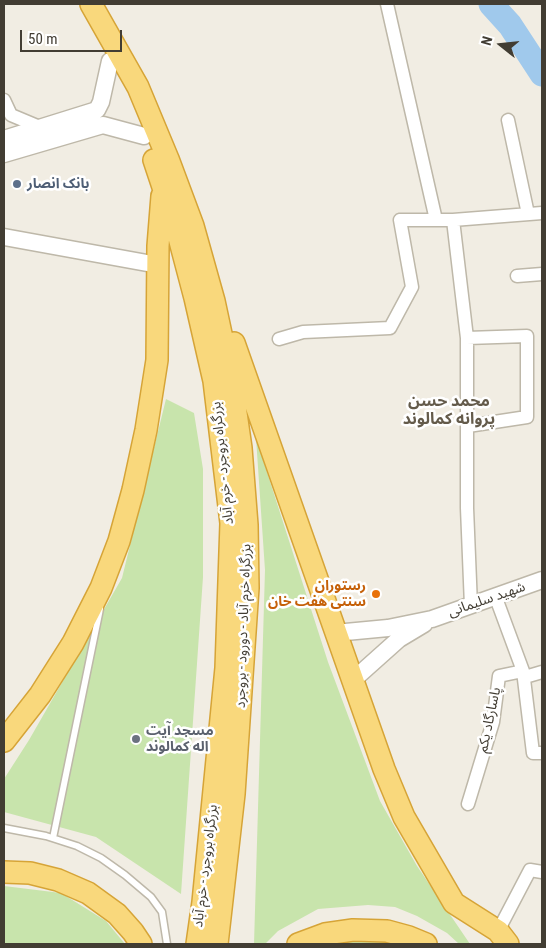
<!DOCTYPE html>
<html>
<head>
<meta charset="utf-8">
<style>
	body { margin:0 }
	#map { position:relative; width:546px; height:948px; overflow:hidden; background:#f1ede3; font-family:"Roboto Condensed",sans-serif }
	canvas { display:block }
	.frame { position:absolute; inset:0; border:5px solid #423d33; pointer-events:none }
	.north { position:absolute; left:476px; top:20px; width:50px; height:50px; -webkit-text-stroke:4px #fff; paint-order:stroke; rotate:286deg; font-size:14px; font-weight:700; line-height:20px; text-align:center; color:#423d33 }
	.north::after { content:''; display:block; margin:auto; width:18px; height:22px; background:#423d33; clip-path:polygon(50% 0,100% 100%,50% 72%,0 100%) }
	.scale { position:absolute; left:20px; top:30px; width:102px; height:22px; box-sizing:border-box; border:2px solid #423d33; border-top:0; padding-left:6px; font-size:15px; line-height:18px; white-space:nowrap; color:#423d33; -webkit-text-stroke:4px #fff; paint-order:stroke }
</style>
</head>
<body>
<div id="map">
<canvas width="546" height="948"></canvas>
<div class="frame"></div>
<div class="north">N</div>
<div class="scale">50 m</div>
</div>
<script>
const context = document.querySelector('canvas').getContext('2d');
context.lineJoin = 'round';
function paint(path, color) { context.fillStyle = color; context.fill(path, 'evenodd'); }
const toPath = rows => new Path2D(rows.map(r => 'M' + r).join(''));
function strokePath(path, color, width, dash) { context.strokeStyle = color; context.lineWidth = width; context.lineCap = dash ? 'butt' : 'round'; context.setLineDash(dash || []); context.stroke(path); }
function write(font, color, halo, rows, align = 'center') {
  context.font = font + ' "Roboto Condensed","Noto Sans Arabic",sans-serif'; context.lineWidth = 5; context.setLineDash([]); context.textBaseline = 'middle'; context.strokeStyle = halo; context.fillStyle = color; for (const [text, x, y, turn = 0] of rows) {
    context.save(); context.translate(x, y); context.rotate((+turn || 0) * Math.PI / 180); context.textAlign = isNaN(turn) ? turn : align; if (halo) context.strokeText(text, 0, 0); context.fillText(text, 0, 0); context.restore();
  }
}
const green = toPath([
	[166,399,194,413,203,469,203,577,181,894,96,837,4,812,4,779,29,740,122,578],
	[256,438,328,662,380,801,417,866,470,944,459,944,447,933,417,916,395,907,368,905,318,909,278,931,265,944,254,944,265,570],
	[4,886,61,893,106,921,125,944,4,944],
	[352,939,385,941,394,944,330,944]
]);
const river = toPath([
	[491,4,510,25,542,74]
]);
const service = toPath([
	[4,828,46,836,77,846,101,858,125,875,151,897,162,912,167,944],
	[53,838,100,609]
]);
const minor = toPath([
	[387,4,436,220],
	[4,100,11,115,42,128],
	[508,120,528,214],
	[453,220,467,338,467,508,471,606],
	[517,276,542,274],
	[467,338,527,336,527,417,468,426],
	[279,339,303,332,390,328,412,287,400,220,453,220,542,213],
	[523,671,533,753,542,753],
	[525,677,542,672],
	[468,804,493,722,499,676,523,671,496,598],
	[498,931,530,870,542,872]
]);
const tertiary = toPath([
	[4,139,97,110,101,102,110,61],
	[4,154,103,125,144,136],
	[4,237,158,265],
	[335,633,388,628,432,619,542,580],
	[352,681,399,639,424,624]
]);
const trunk = toPath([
	[91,4,138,87,168,159,193,226,214,301,232,385,241,448,247,525,248,588,234,794,217,944],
	[154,160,176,226,195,298,214,381,231,523,226,668,203,902,197,944],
	[234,343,384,769,404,817,454,903,498,931,508,944],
	[4,741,40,695,73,643,101,588,119,541,133,490,146,430,157,360,158,246,162,196],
	[4,872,30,873,58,880,88,893,117,914,133,932,141,944],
	[298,944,325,934,353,930,387,931,409,937,426,944]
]);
const markers = [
	[17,184,5,"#5c6f8a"],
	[376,594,5,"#e8710a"],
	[136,739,5,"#6b7280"]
];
const serviceNames = [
	["بانک انصار",27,184]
];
const streetNames = [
	["بزرگراه بروجرد - خرم آباد",223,463,-96],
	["شهید سلیمانی",487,600,-19],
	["بزرگراه خرم آباد - دورود - بروجرد",244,626,-88],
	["پاسارگاد یکم",490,720,-78],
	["بزرگراه بروجرد - خرم آباد",206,866,-83]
];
const foodNames = [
	["رستوران",366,586],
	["سنتی هفت خان",366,602]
];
const worshipNames = [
	["مسجد آیت",146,731],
	["اله کمالوند",146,747]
];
const quarterNames = [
	["محمد حسن",449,402],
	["پروانه کمالوند",449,420]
];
paint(green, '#c8e4ac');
strokePath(river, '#a0c9ec', 25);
strokePath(service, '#beb8a9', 9);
strokePath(minor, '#beb8a9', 15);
strokePath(tertiary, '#beb8a9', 19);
strokePath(trunk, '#d6a437', 24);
strokePath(service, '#fff', 6);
strokePath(minor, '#fff', 12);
strokePath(tertiary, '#fff', 16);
strokePath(trunk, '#f9d87c', 21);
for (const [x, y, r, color] of markers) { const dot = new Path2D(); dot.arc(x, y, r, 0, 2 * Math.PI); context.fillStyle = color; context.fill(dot); strokePath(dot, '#fff', 2); }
write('bold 14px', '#4e5e75', '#fff', serviceNames, 'left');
write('14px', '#423d33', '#fff', streetNames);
write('bold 14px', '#c56008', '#fff', foodNames, 'right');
write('bold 14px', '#5b616d', '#fff', worshipNames, 'left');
write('bold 16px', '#645b4b', '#fff', quarterNames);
</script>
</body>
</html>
